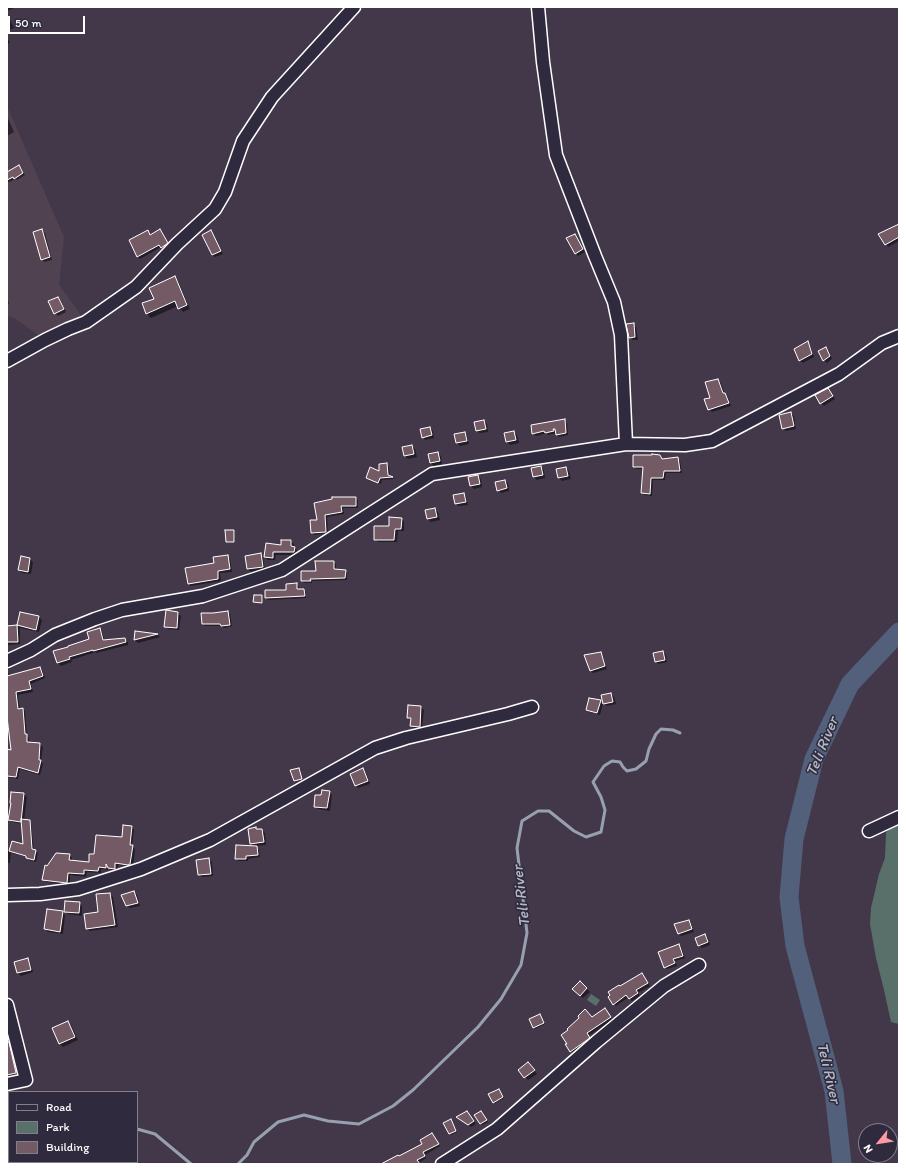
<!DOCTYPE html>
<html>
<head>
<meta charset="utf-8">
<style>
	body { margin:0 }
	#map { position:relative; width:906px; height:1171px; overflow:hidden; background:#433849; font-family:Itim,sans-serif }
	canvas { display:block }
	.frame { position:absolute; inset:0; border:8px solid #fff; pointer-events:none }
	.legend { position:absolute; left:8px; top:1091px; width:130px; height:72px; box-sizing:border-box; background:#2f2a3d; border:1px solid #827f8b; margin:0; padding:5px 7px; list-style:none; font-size:12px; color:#fff }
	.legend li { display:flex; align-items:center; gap:8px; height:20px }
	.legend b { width:20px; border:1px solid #827f8b }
	.north { position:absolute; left:858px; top:1123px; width:40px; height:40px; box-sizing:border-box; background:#2f2a3d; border:1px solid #827f8b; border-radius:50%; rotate:240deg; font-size:11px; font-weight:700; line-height:16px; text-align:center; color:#fff }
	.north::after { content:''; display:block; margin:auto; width:14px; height:18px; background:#ff9aa2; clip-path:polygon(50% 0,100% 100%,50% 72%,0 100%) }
	.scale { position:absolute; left:8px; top:16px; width:77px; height:18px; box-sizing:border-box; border:2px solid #fff; border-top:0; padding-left:5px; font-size:12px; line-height:14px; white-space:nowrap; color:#fff; -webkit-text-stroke:3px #2f2a3d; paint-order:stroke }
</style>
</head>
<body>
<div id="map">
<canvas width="906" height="1171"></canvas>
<div class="frame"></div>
<ul class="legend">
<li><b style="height:5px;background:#2f2a3d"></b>Road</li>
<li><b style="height:11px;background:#59706a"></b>Park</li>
<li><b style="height:11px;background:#735a65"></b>Building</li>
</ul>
<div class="north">N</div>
<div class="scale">50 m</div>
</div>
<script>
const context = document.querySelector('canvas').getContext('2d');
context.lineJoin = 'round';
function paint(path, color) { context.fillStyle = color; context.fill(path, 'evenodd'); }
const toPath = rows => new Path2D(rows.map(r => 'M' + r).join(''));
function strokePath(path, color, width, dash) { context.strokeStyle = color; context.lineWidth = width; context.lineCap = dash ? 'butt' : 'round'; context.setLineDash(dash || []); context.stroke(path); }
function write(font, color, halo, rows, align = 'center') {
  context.font = font + ' Itim,sans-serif'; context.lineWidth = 3; context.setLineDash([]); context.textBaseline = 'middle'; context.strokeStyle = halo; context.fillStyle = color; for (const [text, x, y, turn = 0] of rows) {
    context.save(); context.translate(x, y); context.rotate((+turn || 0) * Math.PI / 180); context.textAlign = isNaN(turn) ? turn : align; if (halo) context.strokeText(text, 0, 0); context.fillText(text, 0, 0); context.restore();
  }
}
const built = toPath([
	[7,106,64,237,59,285,86,322,45,340,16,319,7,315]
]);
const green = toPath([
	[899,812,899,1024,891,1022,884,990,876,958,870,924,871,908,879,874,885,858,886,833],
	[591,994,600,1000,596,1006,587,1000]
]);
const shadow = toPath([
	[7,7,13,7,14,8,7,11],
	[7,13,14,28,7,31],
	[7,37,10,43,7,44],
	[7,116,14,132,7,136],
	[21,168,25,175,17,180,16,179,7,183,7,171,8,170,10,172],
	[899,225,899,241,888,247,886,244],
	[42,230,45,233,52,260,44,262,42,259],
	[160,230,170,245,164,250,161,247,140,259,137,257,148,231,151,235],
	[211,231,213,234,223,254,215,257,212,255],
	[575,235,577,238,585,252,578,256,576,253],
	[175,277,178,281,190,309,183,312,178,306,151,318,147,314,143,304,155,299],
	[58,298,61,301,66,312,58,316,55,313],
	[7,300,9,302,7,308],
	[633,324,636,327,638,340,633,340,630,337],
	[807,342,810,345,814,357,803,363,800,361,795,349],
	[826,348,829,351,832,359,827,363,824,360],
	[718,380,721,383,725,394,728,397,731,406,712,412,709,409,711,398],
	[831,393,835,399,824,406,821,403],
	[791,413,794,416,796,429,786,431,783,428],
	[484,421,487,424,488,432,480,433,477,431],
	[564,421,567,423,568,435,559,437,556,433,548,435,547,433,536,436,533,433],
	[430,428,433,431,434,438,425,440,423,437],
	[514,432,517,435,519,443,510,445,507,442,505,434],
	[464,433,467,436,469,444,460,446,457,443,456,435],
	[412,446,415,449,417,457,408,459,405,456,403,448],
	[438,453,441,456,442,464,434,466,431,463,429,455],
	[660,456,663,460,677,458,680,461,682,473,666,473,665,480,653,480,652,496,645,495,642,493,644,469,636,469,634,466],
	[387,464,389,467,390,477,394,479,382,480,381,484,369,480,367,477,380,473],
	[541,467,544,470,545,478,537,480,534,477,532,469],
	[566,468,569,471,571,479,562,481,559,478],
	[478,476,481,479,482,487,474,489,471,486],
	[505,481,508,483,509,491,501,493,498,490],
	[463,494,466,497,468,505,459,506,456,504],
	[356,498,358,500,358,508,343,508,344,514,327,517,328,533,314,535,312,532,318,521,315,503],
	[435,510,438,512,440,520,431,522,428,519,426,511],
	[402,519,404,521,404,531,398,531,397,542,378,542,375,539],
	[233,531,235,532,235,542,228,543,227,541],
	[282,541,291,541,294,544,294,547,297,550,297,555,276,555,275,560,268,560,265,557,282,546],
	[260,554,263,557,265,570,251,572,248,569],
	[227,556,230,559,232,572,220,573,221,581,191,586,188,583],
	[22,557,30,559,33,562,31,574,22,573,19,570],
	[333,562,336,564,336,570,345,571,347,573,347,580,312,581,312,583,304,583,302,581,302,572,317,572],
	[297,584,299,587,299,590,304,590,306,592,306,598,268,600,266,598,266,591,287,591],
	[255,596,262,596,263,597,263,603,256,603,254,602],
	[228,612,230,614,232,626,224,628,222,626,205,626,202,624],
	[21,613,39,617,42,620,39,632,20,628,20,644,8,645,7,627,18,626],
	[178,613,181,616,179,630,168,629,165,626],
	[99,629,102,632,105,641,125,639,128,642,128,645,96,653,96,652,71,660,72,662,61,666,58,663,55,652,91,640],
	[136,632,157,634,160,637,138,643,135,640],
	[663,652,666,655,667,662,658,664,656,661],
	[600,653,603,656,607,669,593,673,590,670],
	[40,668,42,670,45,678,31,684,33,692,18,695,20,709,23,709,25,711,27,736,29,738,29,743,40,744,43,747,41,761,43,764,40,775,20,769,18,779,7,777,7,750,12,751,7,716,7,674,8,673,11,676],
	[611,694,614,697,616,704,607,706,604,703],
	[600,701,603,704,600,715,590,712,587,710],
	[421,707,424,710,422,729,414,729,411,726,412,721,408,718],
	[299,769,303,780,296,782,294,781],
	[363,770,366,773,370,784,358,788,356,785],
	[329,792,332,795,330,811,318,809,315,806,322,796],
	[11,793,24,794,27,797,24,821,29,821,31,823,34,851,38,853,36,862,29,860,27,857,12,853,11,851,10,863,7,863,7,849,10,851,24,846,23,824,12,822,9,820,12,803],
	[132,827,134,830,132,846,135,849,133,867,118,865,117,871,112,871,108,867,108,870,101,869,101,873,87,872,86,877,70,875,70,885,46,882,43,879,48,867,70,855,72,858,72,861,90,863,95,855,123,838],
	[257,830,262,830,265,833,266,845,256,846,259,850,260,857,248,859,248,861,238,861,236,858,254,847,251,844],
	[209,860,212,862,213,876,202,877,199,874],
	[134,892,137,895,140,906,130,908,127,906],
	[110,894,113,897,118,927,90,931,87,928,99,913],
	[80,903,82,906,82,916,68,914,65,911],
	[62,912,65,915,63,934,48,932,45,929],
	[688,921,691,924,694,932,681,936,678,933],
	[705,935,708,938,710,945,702,948,699,945],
	[679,945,681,947,685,958,675,961,677,966,667,969,665,967],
	[27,959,30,962,33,972,21,976,18,973],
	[642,974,650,986,638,993,640,996,632,1001,629,997,616,1006,614,1004,620,987],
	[580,982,590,992,583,998,573,989],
	[607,1012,612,1020,588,1036,591,1040,573,1053,571,1051,568,1044,592,1018],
	[541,1017,545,1024,535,1029,534,1028],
	[68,1022,71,1025,78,1040,63,1047,60,1044,53,1028],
	[7,1027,20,1077,7,1081],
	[531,1066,537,1074,528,1080,519,1070],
	[500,1091,504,1098,495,1103,494,1102],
	[482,1113,488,1122,482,1125,476,1115],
	[470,1116,476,1124,471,1127,461,1119],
	[452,1122,457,1132,451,1135,445,1124],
	[434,1136,440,1146,425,1155,426,1158,419,1163,419,1164,389,1164,423,1144]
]);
const stream = toPath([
	[137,1129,155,1134,191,1164],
	[86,1164,87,1162],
	[238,1164,247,1155,254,1142,278,1122,304,1115,328,1121,359,1124,393,1106,413,1090,478,1027,501,999,521,965,527,933,517,848,522,821,538,811,549,811,574,831,586,837,601,832,605,810,601,797,593,782,604,766,612,761,620,762,623,767,627,771,636,769,646,761,649,749,656,734,661,729,673,730,680,733]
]);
const river = toPath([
	[842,1164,834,1091,795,946,789,897,794,839,814,759,850,684,899,632]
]);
const building = toPath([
	[19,165,23,173,14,179,13,177,7,180,7,172,19,165],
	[899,224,899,237,885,245,878,234,899,224],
	[42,229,50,257,41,260,33,232,42,229],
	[160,229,168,243,161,248,159,245,137,257,129,240,148,230,150,235,160,229],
	[211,230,221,251,212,255,202,235,211,230],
	[575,234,583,249,575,254,566,238,575,234],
	[175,276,187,305,178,309,175,301,146,314,142,303,154,299,149,288,175,276],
	[58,297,64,309,54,314,48,301,58,297],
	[634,323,635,337,629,338,626,324,634,323],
	[808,341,812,354,799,361,794,349,808,341],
	[826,347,830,356,823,361,818,351,826,347],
	[718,379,723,393,725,393,729,403,708,410,704,399,710,398,705,382,718,379],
	[828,388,833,396,820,404,815,395,828,388],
	[791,412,794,426,782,429,779,415,791,412],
	[565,419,566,433,556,435,555,429,553,429,554,431,545,433,544,431,532,434,531,425,565,419],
	[484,420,486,429,476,431,474,422,484,420],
	[430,427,432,435,422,438,420,429,430,427],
	[514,431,516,440,506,442,504,433,514,431],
	[465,432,467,441,456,443,454,434,465,432],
	[412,445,414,454,404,456,402,447,412,445],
	[438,452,440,461,430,463,428,454,438,452],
	[652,454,660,455,662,459,678,457,680,471,664,471,663,478,651,478,650,494,641,493,643,467,633,467,633,455,652,455,652,454],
	[387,463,388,475,393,477,380,478,378,483,366,478,370,467,379,471,379,464,387,463],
	[541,466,543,475,533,477,531,468,541,466],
	[566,467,568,476,558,478,556,469,566,467],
	[478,475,480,484,470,486,468,477,478,475],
	[505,480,507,488,497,491,495,482,505,480],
	[464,493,466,502,455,504,453,495,464,493],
	[332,497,356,497,356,506,341,506,342,512,325,515,326,532,311,533,310,520,317,520,314,503,332,499,332,497],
	[435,508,437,517,427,519,425,510,435,508],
	[389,517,402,518,401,529,395,529,394,540,374,540,374,526,389,526,389,517],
	[225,530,234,530,234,542,226,542,225,530],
	[281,540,291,540,291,546,295,547,294,552,273,552,273,558,264,557,266,543,281,545,281,540],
	[261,553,263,567,247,569,245,556,261,553],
	[228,555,230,569,218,571,218,579,188,584,185,568,214,563,213,557,228,555],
	[21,556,30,558,28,572,18,570,21,556],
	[315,561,334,561,334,569,346,570,345,578,310,579,311,581,301,581,301,571,316,571,315,561],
	[297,583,297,589,304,589,305,596,265,598,265,590,286,590,286,584,297,583],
	[254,595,262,595,262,603,253,602,254,595],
	[166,610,178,612,177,628,164,627,166,610],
	[228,611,230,625,221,626,220,624,202,624,201,613,213,613,228,611],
	[20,612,39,616,36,630,17,625,20,612],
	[17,625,18,642,7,642,7,626,17,625],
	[100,628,103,640,125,638,126,642,93,651,93,650,69,657,70,659,57,663,53,651,68,647,68,646,89,639,87,632,100,628],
	[135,631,158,634,134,640,135,631],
	[663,651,665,660,655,662,653,653,663,651],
	[601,652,605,666,590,671,584,655,601,652],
	[40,667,43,676,29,681,31,689,16,692,18,709,23,708,25,734,27,734,27,742,40,743,39,760,41,760,38,773,18,767,16,777,7,776,7,749,11,750,7,717,7,676,40,667],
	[611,693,613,702,603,704,601,695,611,693],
	[589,698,601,700,597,713,586,710,589,698],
	[408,705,421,706,420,727,410,726,411,718,407,718,408,705],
	[299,768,302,779,294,781,290,770,299,768],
	[363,768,368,781,355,786,350,774,363,768],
	[322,790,330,791,327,808,314,807,315,795,321,795,322,790],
	[11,792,24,793,21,822,8,820,11,803,10,803,11,792],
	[21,819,30,820,32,849,36,850,34,860,26,858,26,856,9,851,12,841,23,844,21,819],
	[123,825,132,826,130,845,133,845,130,864,128,865,115,863,115,869,108,868,106,864,106,868,99,867,98,871,84,870,84,874,68,873,67,883,42,880,45,865,47,866,56,853,70,854,69,860,89,862,89,854,94,854,96,835,122,837,123,825],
	[256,827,256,829,262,829,264,842,250,844,248,829,256,827],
	[236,845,257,846,258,855,246,856,246,859,235,859,236,845],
	[209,858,211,874,198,875,196,860,209,858],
	[134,891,138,903,126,906,121,895,134,891],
	[110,893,115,925,86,929,84,914,98,912,96,894,110,893],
	[65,901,80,902,79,913,64,912,65,901],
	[47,909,63,911,60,932,44,929,47,909],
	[689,920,692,929,678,934,674,924,689,920],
	[705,934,708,942,698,946,695,938,705,934],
	[679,944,683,956,673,959,675,963,664,968,658,952,679,944],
	[28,958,31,970,17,973,14,962,28,958],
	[642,973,648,983,636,990,638,993,629,999,626,995,613,1005,608,997,610,995,608,992,619,985,620,986,642,973],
	[580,981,587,988,580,996,572,989,580,981],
	[605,1008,611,1017,587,1033,590,1038,570,1052,565,1044,567,1044,561,1035,568,1030,567,1029,579,1018,578,1016,585,1009,592,1017,605,1008],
	[540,1014,544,1023,533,1028,529,1019,540,1014],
	[68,1021,75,1037,59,1044,52,1028,68,1021],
	[7,1042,9,1042,16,1073,7,1075,7,1042],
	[528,1062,535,1070,524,1078,518,1070,528,1062],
	[499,1089,503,1097,493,1103,488,1094,499,1089],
	[467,1111,474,1121,468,1125,456,1117,467,1111],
	[481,1111,487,1120,480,1124,474,1115,481,1111],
	[451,1119,456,1131,449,1134,443,1123,451,1119],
	[432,1133,439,1144,423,1152,425,1156,417,1160,420,1164,381,1164,398,1155,399,1156,422,1144,420,1140,432,1133]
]);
const street = toPath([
	[538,7,543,62,556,155,595,256,614,302,621,335,626,444],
	[7,361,45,340,68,329,86,322,136,287,177,244,215,209,225,192,243,141,272,97,354,7],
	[7,661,31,650,55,635,95,619,122,610,203,596,282,570,432,474,626,444,685,445,712,441,839,374,882,343,899,336],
	[869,831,899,817],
	[7,895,40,894,78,889,141,869,210,840,375,748,406,738,508,714,532,707],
	[7,1005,26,1080,7,1084],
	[442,1164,497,1129,596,1042,664,986,699,965]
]);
const waterNames = [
	["Teli River",823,747,-68],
	["Teli River",522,896,-97],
	["Teli River",828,1073,77]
];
paint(built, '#514251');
paint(green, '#59706a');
paint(shadow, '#0007');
strokePath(stream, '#97a0b0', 3);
strokePath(river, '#52607b', 19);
paint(building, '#735a65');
strokePath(building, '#fff', 1);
strokePath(street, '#fff', 15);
strokePath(street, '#2f2a3d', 12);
write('italic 16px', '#b1b7c4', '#2f2a3d', waterNames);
</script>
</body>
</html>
